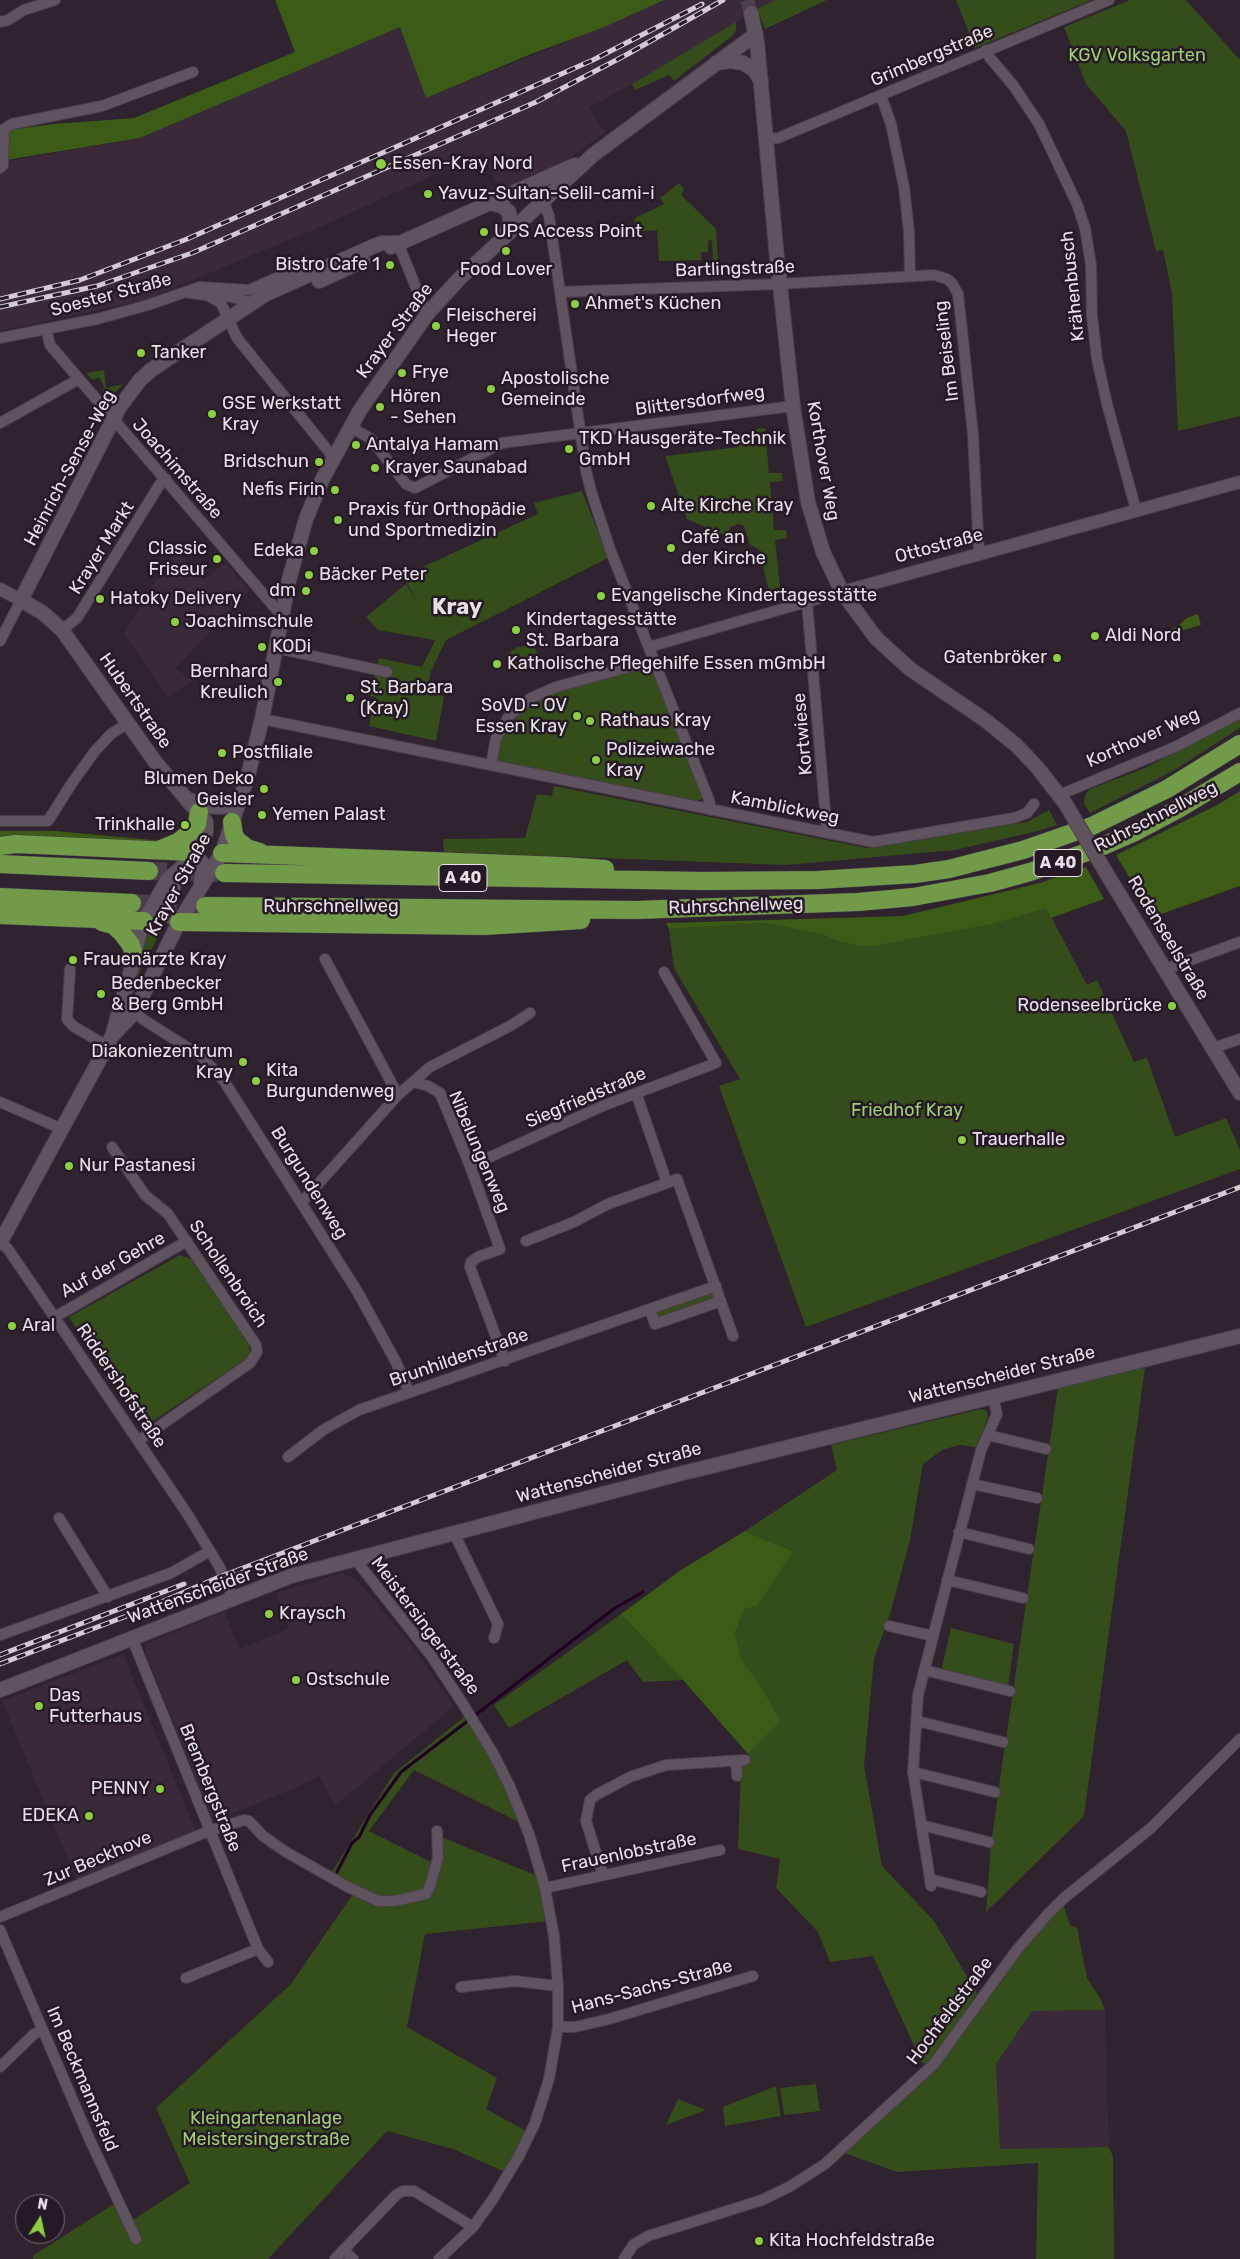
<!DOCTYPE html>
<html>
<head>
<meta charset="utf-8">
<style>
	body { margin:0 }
	#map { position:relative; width:1240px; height:2259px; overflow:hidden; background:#2e232e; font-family:Rubik,sans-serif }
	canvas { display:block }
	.north { position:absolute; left:15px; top:2194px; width:50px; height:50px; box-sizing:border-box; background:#241924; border:1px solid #736973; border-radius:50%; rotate:10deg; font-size:14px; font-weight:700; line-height:20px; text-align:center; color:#e9e1e9 }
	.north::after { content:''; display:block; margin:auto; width:18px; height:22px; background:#8dce45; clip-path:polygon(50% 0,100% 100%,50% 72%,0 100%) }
</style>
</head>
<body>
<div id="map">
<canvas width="1240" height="2259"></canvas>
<div class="north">N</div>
</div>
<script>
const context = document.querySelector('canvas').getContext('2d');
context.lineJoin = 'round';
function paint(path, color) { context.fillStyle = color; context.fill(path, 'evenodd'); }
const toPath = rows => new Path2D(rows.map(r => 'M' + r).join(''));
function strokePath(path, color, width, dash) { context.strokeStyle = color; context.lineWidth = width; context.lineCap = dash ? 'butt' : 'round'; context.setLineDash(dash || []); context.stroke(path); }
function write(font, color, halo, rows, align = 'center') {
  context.font = font + ' Rubik,sans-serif'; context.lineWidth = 5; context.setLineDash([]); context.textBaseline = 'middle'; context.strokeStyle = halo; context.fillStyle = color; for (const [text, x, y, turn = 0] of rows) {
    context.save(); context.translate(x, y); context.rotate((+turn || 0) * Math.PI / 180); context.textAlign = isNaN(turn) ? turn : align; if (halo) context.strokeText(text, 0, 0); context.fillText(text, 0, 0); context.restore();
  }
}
const built = toPath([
	[663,0,775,0,757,9,671,62,589,108,605,132,569,159,500,190,483,153,322,226,145,300,0,331,0,172,9,161,140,138,400,26,426,98,601,28],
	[174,550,204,580,225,562,249,590,176,668,192,681,168,697,124,634],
	[342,1573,356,1579,410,1643,454,1706,335,1806,319,1776,291,1790,213,1821,146,1654,145,1644,225,1612,239,1649,289,1629,276,1593],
	[123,1654,197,1834,78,1883,2,1701],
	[1105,2010,1109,2147,1000,2150,996,2064,1032,2011]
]);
const green = toPath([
	[775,0,827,0,765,29,757,9],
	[956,0,1092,0,975,48],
	[1130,0,1186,0,1240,60,1240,416,1178,431,1172,294,1163,250,1156,251,1126,131,1086,84,1064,27],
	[736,22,736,30,732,36,674,81,669,75,635,90,632,84],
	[679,183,684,190,681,195,716,229,718,261,713,261,712,240,708,241,708,252,701,252,701,260,659,261,657,230,634,232,635,218,664,204,660,198],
	[104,370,106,388,123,384,110,398,103,392,104,386,99,377,93,380,86,373],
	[765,428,769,473,782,473,783,481,770,482,774,530,786,530,787,538,775,540,780,587,769,591,759,549,750,545,744,526,739,524,730,527,728,535,724,535,687,519,665,456,739,447,738,444,750,443,749,436,757,435,756,429],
	[582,491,608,558,446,640,431,671,428,687,444,697,436,741,369,726,372,709,376,708,378,704,376,697,370,696,379,658,422,667,436,639,434,640,378,630,366,617,406,584,419,605,404,578,425,566,538,514,534,503],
	[533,645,541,660,519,673,505,655,518,647],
	[653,664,703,792,702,799,696,801,495,762,499,740,511,718,544,693],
	[1240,719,1240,728,1173,771,1090,813,1084,804,1085,795,1090,789,1145,768],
	[554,786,867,848,1027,822,1049,810,1057,825,1038,831,955,850,786,865,444,852,443,839,525,838,537,794,552,796],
	[1046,907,1087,985,1097,980,1134,1062,1147,1058,1175,1137,1226,1118,1240,1150,1240,1169,806,1327,719,1086,740,1079,674,968,669,929,766,923,824,935,837,941,860,946],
	[163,928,140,970,139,983,133,991,146,929],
	[180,1255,191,1259,249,1344,250,1353,246,1359,144,1427,141,1426,69,1317],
	[715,1288,720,1301,656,1322,651,1310],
	[1145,1367,1084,1816,986,1912,991,1845,1000,1779,1058,1387],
	[981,1409,987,1411,988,1418,976,1447,959,1445,942,1450,923,1464,910,1540,890,1614,874,1659,864,1766,882,1866,934,1921,977,1993,933,2064,922,2063,873,1956,830,1962,818,1932,776,1888,780,1859,738,1849,741,1767,748,1754,781,1721,762,1688,742,1660,735,1633,744,1608,793,1551,745,1531,837,1470,831,1445],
	[621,1614,683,1680,643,1682,627,1660,509,1728,494,1705],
	[951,1628,1014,1644,1008,1687,941,1671],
	[468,1714,525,1825,414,1770,369,1831,437,1865,441,1837,538,1876,549,1921,425,1934,407,2027,497,2078,486,2109,528,2132,507,2173,453,2149,387,2131,268,2259,33,2259,34,2255,117,2202,128,2223,190,2183,156,2108,291,1984,355,1891,330,1875,394,1773],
	[1063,1904,1070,1925,1077,1928,1087,1978,1100,1998,1105,2010,1032,2011,996,2064,1000,2149,1109,2147,1113,2157,1114,2259,1036,2259,1038,2163,897,2172,842,2152,960,2034,1028,1943],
	[816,2084,820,2111,784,2115,780,2088],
	[776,2086,781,2116,725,2126,723,2107],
	[678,2099,706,2110,666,2125]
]);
const forest = toPath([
	[275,0,664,0,602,28,531,54,426,98,400,27,140,138,0,161,0,131,54,124,134,118,295,52],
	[1198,614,1201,625,1167,635,1166,631,1178,626,1187,618],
	[1240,791,1240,886,1153,917,1116,855,1217,805],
	[0,831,55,831,163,841,163,843,0,841],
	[1086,867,1104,899,1051,918,1046,908,992,924,872,946,860,946,837,941,824,935,766,923,669,929,666,923,903,916,1040,883],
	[745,1531,793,1551,757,1606,744,1609,735,1633,742,1660,762,1688,781,1721,748,1754,683,1680,621,1614,681,1570]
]);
const stream = toPath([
	[337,1872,352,1843,359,1837,370,1815,401,1772,615,1608,643,1592]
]);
const secondaryTunnel = toPath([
	[747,0,751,13]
]);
const motorwayTunnel = toPath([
	[149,871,218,873],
	[132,903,204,906]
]);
const minor = toPath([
	[0,22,8,20,24,10,55,0],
	[986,50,990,58,1013,85,1039,124,1077,204,1085,228,1091,265,1092,316,1097,359,1107,404,1136,510],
	[881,96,891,124,904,187,909,232,910,276],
	[767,139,778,138,1109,0],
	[0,168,3,165,4,129,12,124,102,106,193,72],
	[543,200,549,216,586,471,591,491,610,549,709,800,711,810],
	[398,243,423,305,428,313],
	[211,291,252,303],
	[560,292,779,284,934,275,947,279,952,283,958,294,962,330,973,435,979,553],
	[189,293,207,295,221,303,237,338,334,458],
	[46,329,50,345,282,616],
	[0,338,97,319,148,305,200,287,249,290,292,271,318,270],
	[0,423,79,379],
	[351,427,371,439,406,484,415,488,502,443,793,406],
	[807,602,827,833],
	[62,630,77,618,160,484,166,479],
	[0,641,21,600],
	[649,647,842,592],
	[276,648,387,672],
	[262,719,873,842,1014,818,1027,813,1034,804],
	[491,765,496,738,509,716,531,698,556,687,654,660],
	[1059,795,1175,747,1240,713],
	[0,821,48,821,72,783,95,751,111,734,127,724],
	[325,959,398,1095],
	[70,969,67,1019,73,1026,107,1046],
	[1166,969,1240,942],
	[122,1002,144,1020,201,1056,224,1081,357,1291,396,1362,409,1392],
	[1213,1048,1240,1039],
	[413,1082,428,1086,440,1093,470,1166,500,1249,478,1257,471,1262,470,1267,505,1361],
	[636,1093,667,1183,677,1179,733,1336],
	[0,1102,62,1129],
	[112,1147,145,1195,168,1214,256,1345,257,1352,250,1363,138,1441],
	[470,1166,605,1105,716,1063,664,972],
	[302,1202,398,1095,430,1067,512,1025,530,1013],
	[526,1241,574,1222,608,1204,667,1183],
	[1,1242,8,1249,51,1312,188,1515,219,1566,233,1598],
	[650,1310,655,1324,721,1301],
	[55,1317,187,1241],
	[988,1435,1046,1449],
	[288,1457,323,1430,359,1410,716,1286],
	[972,1484,1037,1498],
	[59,1518,108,1597],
	[959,1532,1029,1549],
	[454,1533,498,1624,494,1638],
	[355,1559,432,1657,463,1704,494,1755,510,1787,529,1834,545,1888,554,1936,558,1986,558,2027,549,2079,535,2123,519,2156,493,2199,473,2227,439,2259],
	[947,1580,1023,1598],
	[889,1626,933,1636],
	[0,1635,171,1573,210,1551],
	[132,1638,258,1949,268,1962],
	[924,1670,1010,1691],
	[917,1721,1003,1742],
	[736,1761,737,1776],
	[913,1772,995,1792],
	[921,1825,989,1842],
	[603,1875,586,1821,590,1800,596,1795,630,1777,666,1765,745,1760],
	[930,1879,981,1892],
	[931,1886,913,1772,918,1695,981,1450,997,1414,993,1397],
	[545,1888,720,1850],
	[0,1917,209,1831,244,1820,249,1821,263,1836,286,1852,348,1887,378,1901,394,1901,426,1894,430,1886,438,1858,437,1831],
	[0,1930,89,2138,136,2239],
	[186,1978,258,1949],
	[461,1987,515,1981,558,1986],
	[558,2027,575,2027,609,2019,753,1976],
	[0,2067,34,2034,42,2030],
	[343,2250,353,2259],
	[335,2259,396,2195,403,2191,414,2191,473,2227],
	[624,2259,633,2245,648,2236,762,2200,789,2187,825,2164,934,2064,1016,1951,1048,1914,1064,1898,1151,1828,1240,1739]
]);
const tertiary = toPath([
	[0,589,21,600],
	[842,592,1240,482]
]);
const secondary = toPath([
	[751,13,757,42,776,248,793,406,808,502,823,552,842,592,876,638,910,669,985,720,1016,745,1037,767,1065,803],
	[716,63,731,61,743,63,754,70,761,81],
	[490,203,502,206,509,212,510,222,506,234],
	[391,247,575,165],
	[319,281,363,261],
	[190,800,205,806,222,807,231,805,241,797],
	[192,852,203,864,201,882],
	[1105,871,1240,1093],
	[177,878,167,902,166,908,169,915,179,922],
	[113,1033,129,977,139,935,144,921,168,879,181,868,203,839,206,832,206,822,156,763,62,630,43,613,21,600,119,408,140,380,151,370,266,294,374,246,382,243,398,243],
	[0,1243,107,1046,112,1036,134,1013,179,922,222,853,248,775,262,719,289,580,306,519,322,480,360,410,428,313,460,278,593,155,756,34],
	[0,1690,291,1576,679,1474,1240,1336]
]);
const motorway = toPath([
	[232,822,234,835,237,840,247,848,260,852],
	[0,846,16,844,192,852],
	[161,849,178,842,192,831,197,824,199,812],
	[222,853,562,866,605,869],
	[0,864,149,871],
	[224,873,702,881,818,880,915,874,949,869,1023,850,1092,826,1167,789,1240,744],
	[0,897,132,903],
	[205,906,636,910,858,902,913,897,990,883,1030,872,1096,849,1133,833,1180,808,1240,772],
	[0,915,144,921],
	[102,922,113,925,122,933,131,945,134,955],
	[179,922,484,926,581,920]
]);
const rail = toPath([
	[0,299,80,280,187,239,593,60,702,4],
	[0,307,97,286,192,253,536,102,626,55,723,0],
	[0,1655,184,1584],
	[0,1664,145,1609,217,1578,1240,1187]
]);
const secondaryBridge = toPath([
	[1065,803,1105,871]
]);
const markers = [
	[381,164,6,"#8dce45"],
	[428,194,5,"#8dce45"],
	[484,232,5,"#8dce45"],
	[506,251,5,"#8dce45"],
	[390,265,5,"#8dce45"],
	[575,304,5,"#8dce45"],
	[436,326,5,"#8dce45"],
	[141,353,5,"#8dce45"],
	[402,373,5,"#8dce45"],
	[491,389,5,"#8dce45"],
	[380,407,5,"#8dce45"],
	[212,414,5,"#8dce45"],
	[356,445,5,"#8dce45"],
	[569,449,5,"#8dce45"],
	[319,462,5,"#8dce45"],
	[375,468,5,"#8dce45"],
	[335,490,5,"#8dce45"],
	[651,506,5,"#8dce45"],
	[338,520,5,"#8dce45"],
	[671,548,5,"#8dce45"],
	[314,551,5,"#8dce45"],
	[217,559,5,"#8dce45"],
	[309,575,5,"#8dce45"],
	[306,591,5,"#8dce45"],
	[601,596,5,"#8dce45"],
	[100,599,5,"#8dce45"],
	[175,622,5,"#8dce45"],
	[516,630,5,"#8dce45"],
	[1095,636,5,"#8dce45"],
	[262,647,5,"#8dce45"],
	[1057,658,5,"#8dce45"],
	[497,664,5,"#8dce45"],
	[278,682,5,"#8dce45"],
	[350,698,5,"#8dce45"],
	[577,716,5,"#8dce45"],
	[590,721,5,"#8dce45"],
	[222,753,5,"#8dce45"],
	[596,760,5,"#8dce45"],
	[264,789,5,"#8dce45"],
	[262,815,5,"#8dce45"],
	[185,825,5,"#8dce45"],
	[73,960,5,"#8dce45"],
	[101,994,5,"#8dce45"],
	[1172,1006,5,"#8dce45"],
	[243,1062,5,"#8dce45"],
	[256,1081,5,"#8dce45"],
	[962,1140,5,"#8dce45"],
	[69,1166,5,"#8dce45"],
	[12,1326,5,"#8dce45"],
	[269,1614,5,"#8dce45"],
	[296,1680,5,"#8dce45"],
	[39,1706,5,"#8dce45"],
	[160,1789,5,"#8dce45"],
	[89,1816,5,"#8dce45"],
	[759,2241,5,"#8dce45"]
];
const shields = [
	[1058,863,48],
	[463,878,48]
];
const shieldNames = [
	["A 40",1058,863],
	["A 40",463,878]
];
const streetNames = [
	["Grimbergstraße",932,56,-23],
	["Bartlingstraße",735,269,-2],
	["Krähenbusch",1073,286,-96],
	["Soester Straße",111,295,-15],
	["Krayer Straße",395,331,-53],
	["Im Beiseling",947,351,-97],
	["Blittersdorfweg",700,401,-8],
	["Korthover Weg",823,461,80],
	["Heinrich-Sense-Weg",70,468,-62],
	["Joachimstraße",177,469,49],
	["Ottostraße",939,546,-15],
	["Krayer Markt",102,548,-58],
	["Hubertstraße",135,701,55],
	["Kortwiese",803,734,-95],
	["Korthover Weg",1143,738,-24],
	["Kamblickweg",785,808,11],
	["Ruhrschnellweg",1156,817,-27],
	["Krayer Straße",179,885,-61],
	["Ruhrschnellweg",736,906,-2],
	["Ruhrschnellweg",331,907],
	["Rodenseelstraße",1168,938,59],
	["Siegfriedstraße",586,1098,-23],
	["Nibelungenweg",479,1152,67],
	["Burgundenweg",309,1183,58],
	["Auf der Gehre",113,1265,-29],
	["Schollenbroich",228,1274,56],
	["Brunhildenstraße",459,1358,-19],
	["Wattenscheider Straße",1002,1375,-14],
	["Riddershofstraße",121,1386,56],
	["Wattenscheider Straße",609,1473,-15],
	["Wattenscheider Straße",218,1586,-20],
	["Meistersingerstraße",425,1626,53],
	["Brembergstraße",210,1788,68],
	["Frauenlobstraße",629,1853,-12],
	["Zur Beckhove",98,1859,-23],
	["Hans-Sachs-Straße",652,1987,-15],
	["Hochfeldstraße",950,2011,-53],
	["Im Beckmannsfeld",82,2079,67]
];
const parkNames = [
	["KGV Volksgarten",1137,56],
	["Friedhof Kray",907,1111],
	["Kleingartenanlage",266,2119],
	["Meistersingerstraße",266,2140]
];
const poiNames = [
	["Essen-Kray Nord",392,164],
	["Yavuz-Sultan-Selil-cami-i",438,194],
	["UPS Access Point",494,232],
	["Bistro Cafe 1",380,265,"right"],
	["Food Lover",506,270,"center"],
	["Ahmet's Küchen",585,304],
	["Fleischerei",446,316],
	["Heger",446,337],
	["Tanker",151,353],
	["Frye",412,373],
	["Apostolische",501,379],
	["Gemeinde",501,400],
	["Hören",390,397],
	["- Sehen",390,418],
	["GSE Werkstatt",222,404],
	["Kray",222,425],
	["TKD Hausgeräte-Technik",579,439],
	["GmbH",579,460],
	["Antalya Hamam",366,445],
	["Bridschun",309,462,"right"],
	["Krayer Saunabad",385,468],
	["Nefis Firin",325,490,"right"],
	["Alte Kirche Kray",661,506],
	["Praxis für Orthopädie",348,510],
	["und Sportmedizin",348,531],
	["Café an",681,538],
	["der Kirche",681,559],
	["Classic",207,549,"right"],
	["Friseur",207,570,"right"],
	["Edeka",304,551,"right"],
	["Bäcker Peter",319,575],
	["dm",296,591,"right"],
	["Evangelische Kindertagesstätte",611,596],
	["Hatoky Delivery",110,599],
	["Kindertagesstätte",526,620],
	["St. Barbara",526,641],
	["Joachimschule",185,622],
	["Aldi Nord",1105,636],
	["KODi",272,647],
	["Gatenbröker",1047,658,"right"],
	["Katholische Pflegehilfe Essen mGmbH",507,664],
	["Bernhard",268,672,"right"],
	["Kreulich",268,693,"right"],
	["St. Barbara",360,688],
	["(Kray)",360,709],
	["SoVD - OV",567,706,"right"],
	["Essen Kray",567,727,"right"],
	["Rathaus Kray",600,721],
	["Polizeiwache",606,750],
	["Kray",606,771],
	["Postfiliale",232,753],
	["Blumen Deko",254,779,"right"],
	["Geisler",254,800,"right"],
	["Yemen Palast",272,815],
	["Trinkhalle",175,825,"right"],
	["Frauenärzte Kray",83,960],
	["Bedenbecker",111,984],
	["& Berg GmbH",111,1005],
	["Rodenseelbrücke",1162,1006,"right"],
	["Diakoniezentrum",233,1052,"right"],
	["Kray",233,1073,"right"],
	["Kita",266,1071],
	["Burgundenweg",266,1092],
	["Trauerhalle",972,1140],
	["Nur Pastanesi",79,1166],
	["Aral",22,1326],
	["Kraysch",279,1614],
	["Ostschule",306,1680],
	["Das",49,1696],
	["Futterhaus",49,1717],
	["PENNY",150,1789,"right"],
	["EDEKA",79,1816,"right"],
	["Kita Hochfeldstraße",769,2241]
];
const districtNames = [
	["Kray",457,608]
];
paint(built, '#392939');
paint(green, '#344d1b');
paint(forest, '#3b5b16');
strokePath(stream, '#220024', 3);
strokePath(secondaryTunnel, '#4a404a', 14, [14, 7]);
strokePath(motorwayTunnel, '#4a404a', 18, [18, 9]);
strokePath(minor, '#493f49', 12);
strokePath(tertiary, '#493f49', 14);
strokePath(secondary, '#493f49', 16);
strokePath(motorway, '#493f49', 19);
strokePath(minor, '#605360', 10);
strokePath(tertiary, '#605360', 12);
strokePath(secondary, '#605360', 14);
strokePath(motorway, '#719b48', 18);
strokePath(rail, '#d3cbd3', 5);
strokePath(rail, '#241924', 3, [9]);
strokePath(secondaryBridge, '#493f49', 16, []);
strokePath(secondaryBridge, '#605360', 14);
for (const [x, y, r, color] of markers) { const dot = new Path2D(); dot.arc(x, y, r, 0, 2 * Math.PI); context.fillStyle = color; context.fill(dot); strokePath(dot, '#241924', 2); }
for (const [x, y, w] of shields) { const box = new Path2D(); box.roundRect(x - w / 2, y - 13.5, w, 27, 4); context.fillStyle = '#241924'; context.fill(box); strokePath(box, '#e9e1e9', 1); }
write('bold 16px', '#e9e1e9', null, shieldNames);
write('18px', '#e9e1e9', '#241924', streetNames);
write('18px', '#9fcf72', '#241924', parkNames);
write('18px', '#e9e1e9', '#241924', poiNames, 'left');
write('bold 22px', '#e9e1e9', '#241924', districtNames);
</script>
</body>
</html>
